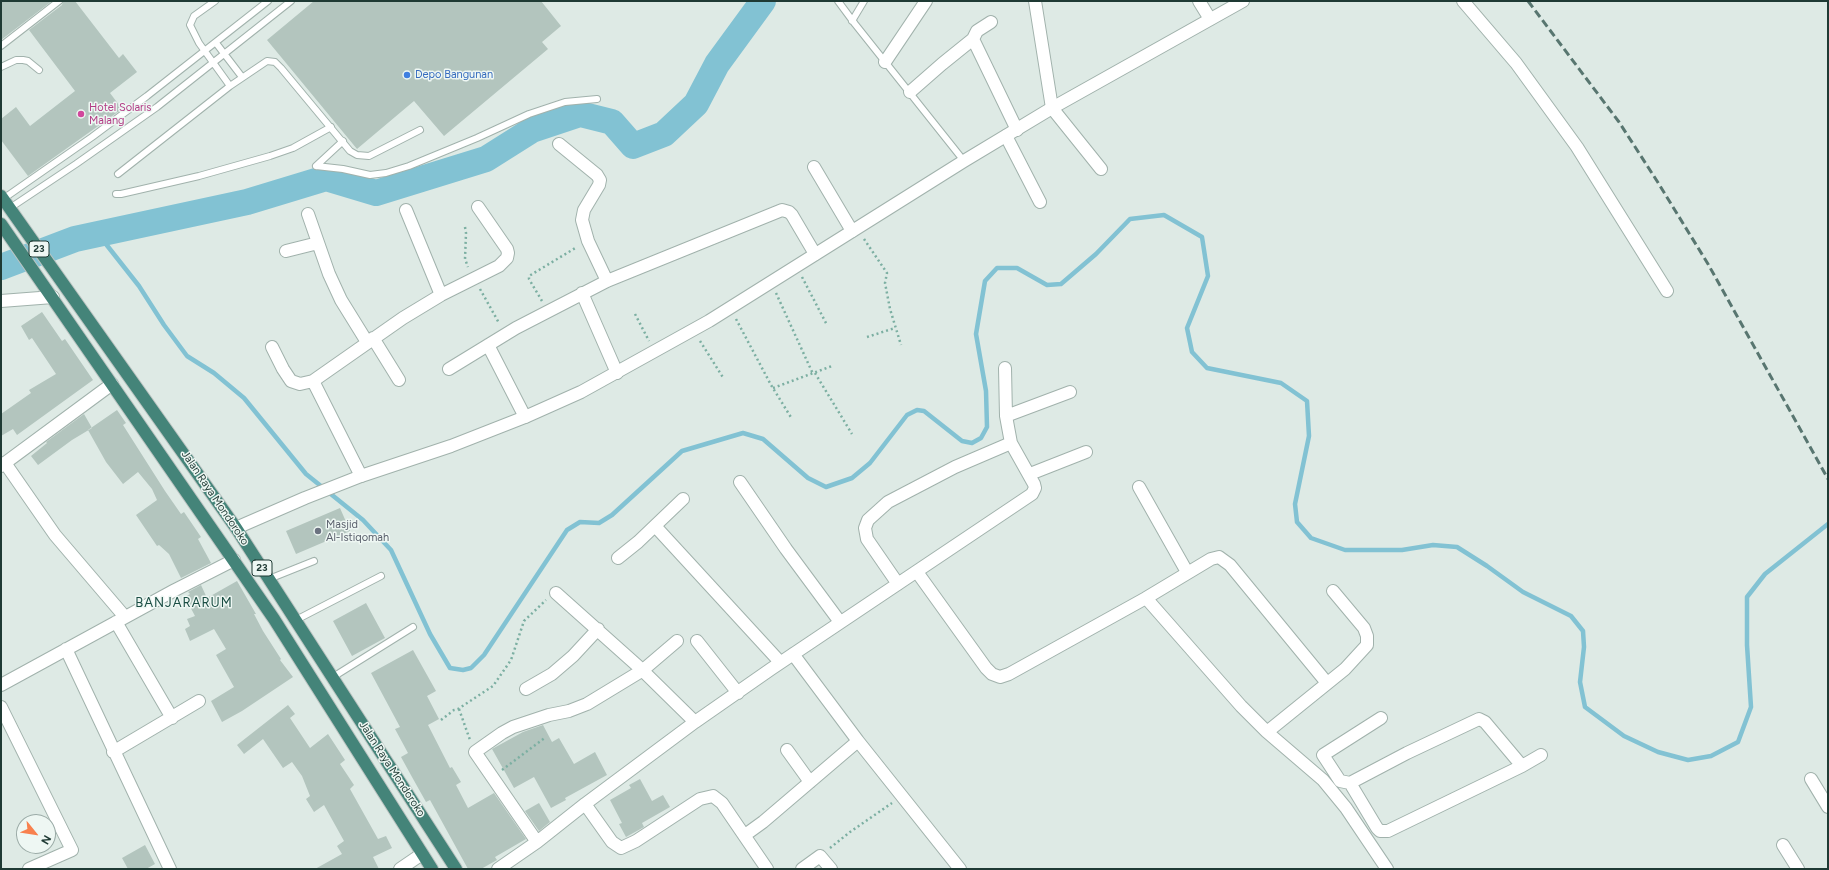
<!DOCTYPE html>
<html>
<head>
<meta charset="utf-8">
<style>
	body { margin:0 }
	#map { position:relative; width:1829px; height:870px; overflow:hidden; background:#deeae5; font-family:Figtree,sans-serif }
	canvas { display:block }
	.frame { position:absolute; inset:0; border:2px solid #1f3a34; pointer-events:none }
	.north { position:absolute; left:16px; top:814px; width:40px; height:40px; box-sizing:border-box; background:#eef7f3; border:1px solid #9baba7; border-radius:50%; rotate:120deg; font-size:11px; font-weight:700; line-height:16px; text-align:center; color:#1f3a34 }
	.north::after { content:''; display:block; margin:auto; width:14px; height:18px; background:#f8814e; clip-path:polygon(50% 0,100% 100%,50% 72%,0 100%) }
</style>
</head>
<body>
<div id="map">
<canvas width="1829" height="870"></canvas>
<div class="frame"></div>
<div class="north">N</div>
</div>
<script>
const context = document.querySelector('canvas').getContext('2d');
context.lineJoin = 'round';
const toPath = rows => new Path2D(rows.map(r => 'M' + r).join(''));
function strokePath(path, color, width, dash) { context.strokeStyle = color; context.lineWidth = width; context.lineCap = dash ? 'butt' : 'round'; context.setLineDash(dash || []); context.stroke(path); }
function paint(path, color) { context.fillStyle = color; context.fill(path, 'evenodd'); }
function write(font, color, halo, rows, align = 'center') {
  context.font = font + ' Figtree,sans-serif'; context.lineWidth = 3; context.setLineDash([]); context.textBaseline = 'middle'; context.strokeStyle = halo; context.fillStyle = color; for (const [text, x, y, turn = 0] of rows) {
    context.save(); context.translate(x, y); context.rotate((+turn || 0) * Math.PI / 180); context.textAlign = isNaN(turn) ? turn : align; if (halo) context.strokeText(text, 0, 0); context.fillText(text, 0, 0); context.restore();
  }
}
const stream = toPath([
	[98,234,139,286,164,325,187,356,214,373,244,398,306,474,363,520,391,550,430,634,450,668,463,670,471,668,484,655,567,530,580,522,599,523,612,515,682,451,743,433,763,439,808,478,826,487,852,478,870,463,907,415,917,410,924,411,962,441,972,443,981,438,987,427,986,391,976,334,985,281,997,268,1017,268,1047,285,1061,284,1096,254,1130,219,1164,215,1202,237,1208,276,1187,328,1192,352,1207,368,1281,383,1307,401,1309,436,1295,504,1297,522,1311,538,1345,550,1402,550,1433,545,1457,547,1487,566,1523,592,1571,616,1583,631,1584,647,1580,682,1585,707,1624,736,1658,752,1688,760,1711,756,1738,742,1751,707,1747,645,1747,597,1765,574,1828,524]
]);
const river = toPath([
	[1,267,75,239,247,202,326,178,376,193,486,159,532,130,580,114,612,122,633,146,664,134,696,104,717,64,763,1]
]);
const building = toPath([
	[1,1,52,1,1,40],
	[63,1,75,1,119,58,123,54,137,72,110,93,122,109,28,176,1,140,1,119,16,107,30,126,75,91,29,30,62,5],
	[314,1,541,1,561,26,542,42,548,49,444,136,414,101,357,149,267,40],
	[42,312,62,341,65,339,93,380,17,435,13,429,1,436,1,414,31,393,29,390,56,374,32,338,29,340,21,326],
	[117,410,126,423,123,425,165,491,181,514,184,512,201,537,198,539,211,563,181,578,169,554,159,545,157,546,136,515,157,500,152,489,138,472,123,484,106,462,88,430],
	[84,414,92,428,72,440,38,465,31,456,47,443,46,442],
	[340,508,350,531,296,554,286,531],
	[237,581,256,614,254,614,263,631,281,659,280,660,293,677,242,711,222,722,211,701,234,687,216,655,226,649,214,629,190,641,185,629,190,626,187,619,195,616,185,597,190,594,188,592,201,585,207,598],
	[366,603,385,638,352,656,333,621],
	[413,650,436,691,427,696,439,719,428,725,450,768,452,767,461,782,456,785,468,808,494,793,526,839,495,857,497,860,481,869,468,869,430,800,426,802,412,777,401,757,408,753,395,729,400,727,371,673],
	[288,705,295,714,290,718,310,748,328,734,345,760,340,764,354,785,350,789,378,839,386,836,392,848,373,857,379,869,315,869,342,854,337,846,344,841,324,805,314,812,306,799,310,796,302,776,292,762,283,768,263,739,244,754,237,745],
	[543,725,552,742,559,738,574,764,595,752,607,775,565,798,566,800,551,808,534,777,514,788,492,749,523,732],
	[640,779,652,801,663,795,670,807,642,823,644,827,626,837,619,824,622,823,610,800,631,788,629,785],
	[539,803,550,822,539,831,525,811],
	[145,845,155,864,146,869,128,869,122,858]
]);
const path = toPath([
	[465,227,466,233,465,259,468,267],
	[864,239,887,273,885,283,890,309,901,345],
	[802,277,827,325],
	[480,289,499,323],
	[776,293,813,374],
	[542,301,529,279,529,276,577,247],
	[635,314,649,341],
	[736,319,771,385,792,419],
	[867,337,895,328],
	[700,341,724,379],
	[815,373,852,434],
	[773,388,832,366],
	[459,709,470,740],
	[441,720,454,710,458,709,493,686,511,660,524,621,546,600],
	[502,770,546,737],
	[830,848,850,832,892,803]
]);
const service = toPath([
	[215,1,194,16,190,25,199,43,230,86],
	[838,1,855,24,964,161],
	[852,21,864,1],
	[216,43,242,77],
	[1,46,59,1],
	[1,67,16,60,23,60,28,61,39,70],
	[316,166,343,169,370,175,386,173,409,166,477,138,529,114,565,102,597,99],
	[316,166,343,141],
	[118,174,230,86,267,61,275,62,281,68,350,151,357,155,369,156,420,130],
	[116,194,121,194,199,176,270,156,293,148,331,127],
	[3,199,92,137,147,96,268,1],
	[10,208,76,164,157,107,291,1],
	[269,579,314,561],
	[296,620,381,576],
	[333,677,413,627]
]);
const minor = toPath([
	[1035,1,1052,108,1101,169],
	[1199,1,1210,19],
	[1463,1,1516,63,1577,147,1667,291],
	[991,22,977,31,973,39,1017,130],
	[885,62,926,1],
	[910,92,942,64,973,39],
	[1006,136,1040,202],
	[559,144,597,175,600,180,599,185,584,210,582,220,588,241,607,281],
	[814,167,852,231],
	[406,210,441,295],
	[308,214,329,274,341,300,367,342],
	[286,251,318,243],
	[582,293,617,373],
	[1,301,53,297],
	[373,338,399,380],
	[488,345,525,417],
	[272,347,283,369,291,381,300,384,313,381,403,318,441,295,499,266,507,258,508,253,507,249,478,207],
	[449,369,516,328,607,281,782,210,789,212,792,215,815,254],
	[313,381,361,476],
	[1006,416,1070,392],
	[5,463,55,535,125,617],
	[1030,474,1086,452],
	[740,482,786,549,840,622],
	[1139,487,1187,572],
	[655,526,780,662],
	[618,558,638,542,683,499],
	[917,572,986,668,992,674,1000,677,1009,674,1146,598,1211,559,1219,557,1230,565,1327,683],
	[898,584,867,539,865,528,868,520,888,502,955,467,1011,443],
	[556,593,640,668,695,722],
	[1146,598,1241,706,1267,732,1323,780,1346,808,1387,869],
	[116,622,172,718],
	[697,641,738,693],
	[66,649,170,869],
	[793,654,858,741,960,869],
	[1,685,175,590,234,560],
	[526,689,552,674,573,656,598,629],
	[1,707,72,850,29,869],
	[1267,732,1345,669,1367,645,1367,636,1364,628,1333,591],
	[787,750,810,782],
	[113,752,199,701],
	[1522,766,1485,722,1479,719,1407,753,1350,783,1377,828,1380,831,1388,831,1522,766,1541,755],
	[1811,779,1828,807],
	[1350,783,1340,781,1323,755,1381,718],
	[585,804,612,842,621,848,636,841,700,799,713,796,722,803,767,869],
	[745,835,763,822,858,741],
	[537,842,475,752,502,733,513,727,549,715,569,711,587,704,643,670,677,641],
	[1783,845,1798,869],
	[400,869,422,854],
	[498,869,537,842,585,804,695,722,771,669,1032,494,1035,488,1034,484,1011,443,1006,416,1005,368],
	[802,869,820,856,831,869]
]);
const tertiary = toPath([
	[1,466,112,384],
	[236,528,305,498,361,476,451,446,525,417,581,392,709,321,964,161,1052,108,1243,1]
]);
const trunk = toPath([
	[1,196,236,528,456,869],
	[1,224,274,619,432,869]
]);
const rail = toPath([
	[1528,1,1619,122,1657,181,1708,264,1828,479]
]);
const markers = [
	[407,75,4,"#3f7fe0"],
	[81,114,4,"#d1479c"],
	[318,531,4,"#6b7280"]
];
const shields = [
	[39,249,20],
	[262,568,20]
];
const shieldNames = [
	["23",39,249],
	["23",262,568]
];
const shopNames = [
	["Depo Bangunan",415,75]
];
const hotelNames = [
	["Hotel Solaris",89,108],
	["Malang",89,121]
];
const streetNames = [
	["Jalan Raya Mondoroko",215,498,56],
	["Jalan Raya Mondoroko",392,769,57]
];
const worshipNames = [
	["Masjid",326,525],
	["Al-Istiqomah",326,538]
];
const quarterNames = [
	["BANJARARUM",184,603]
];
strokePath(stream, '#82c2d3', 4.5);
strokePath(river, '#82c2d3', 26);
paint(building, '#b3c5be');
strokePath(service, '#a1b2ac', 8);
strokePath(minor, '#a1b2ac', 14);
strokePath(tertiary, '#a1b2ac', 14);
strokePath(trunk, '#bcc4c2', 14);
strokePath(path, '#7cafa2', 2.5, [2, 3]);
strokePath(service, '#fff', 6);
strokePath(minor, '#fff', 12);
strokePath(tertiary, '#fff', 12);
strokePath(trunk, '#448479', 12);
strokePath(rail, '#587670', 3, [8, 4]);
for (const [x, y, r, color] of markers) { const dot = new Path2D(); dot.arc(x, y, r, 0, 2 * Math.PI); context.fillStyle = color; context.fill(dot); strokePath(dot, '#eef7f3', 1.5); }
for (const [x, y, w] of shields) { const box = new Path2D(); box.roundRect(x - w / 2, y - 8, w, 16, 3); context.fillStyle = '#eef7f3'; context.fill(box); strokePath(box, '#1f3a34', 1); }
write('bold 10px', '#1f3a34', null, shieldNames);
write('11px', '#366cbe', '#eef7f3', shopNames, 'left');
write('11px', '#b23c85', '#eef7f3', hotelNames, 'left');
write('11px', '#1f3a34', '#eef7f3', streetNames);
write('11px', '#5b616d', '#eef7f3', worshipNames, 'left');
context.letterSpacing = '1px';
write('13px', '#1a4d43', '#eef7f3', quarterNames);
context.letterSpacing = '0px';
</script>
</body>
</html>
